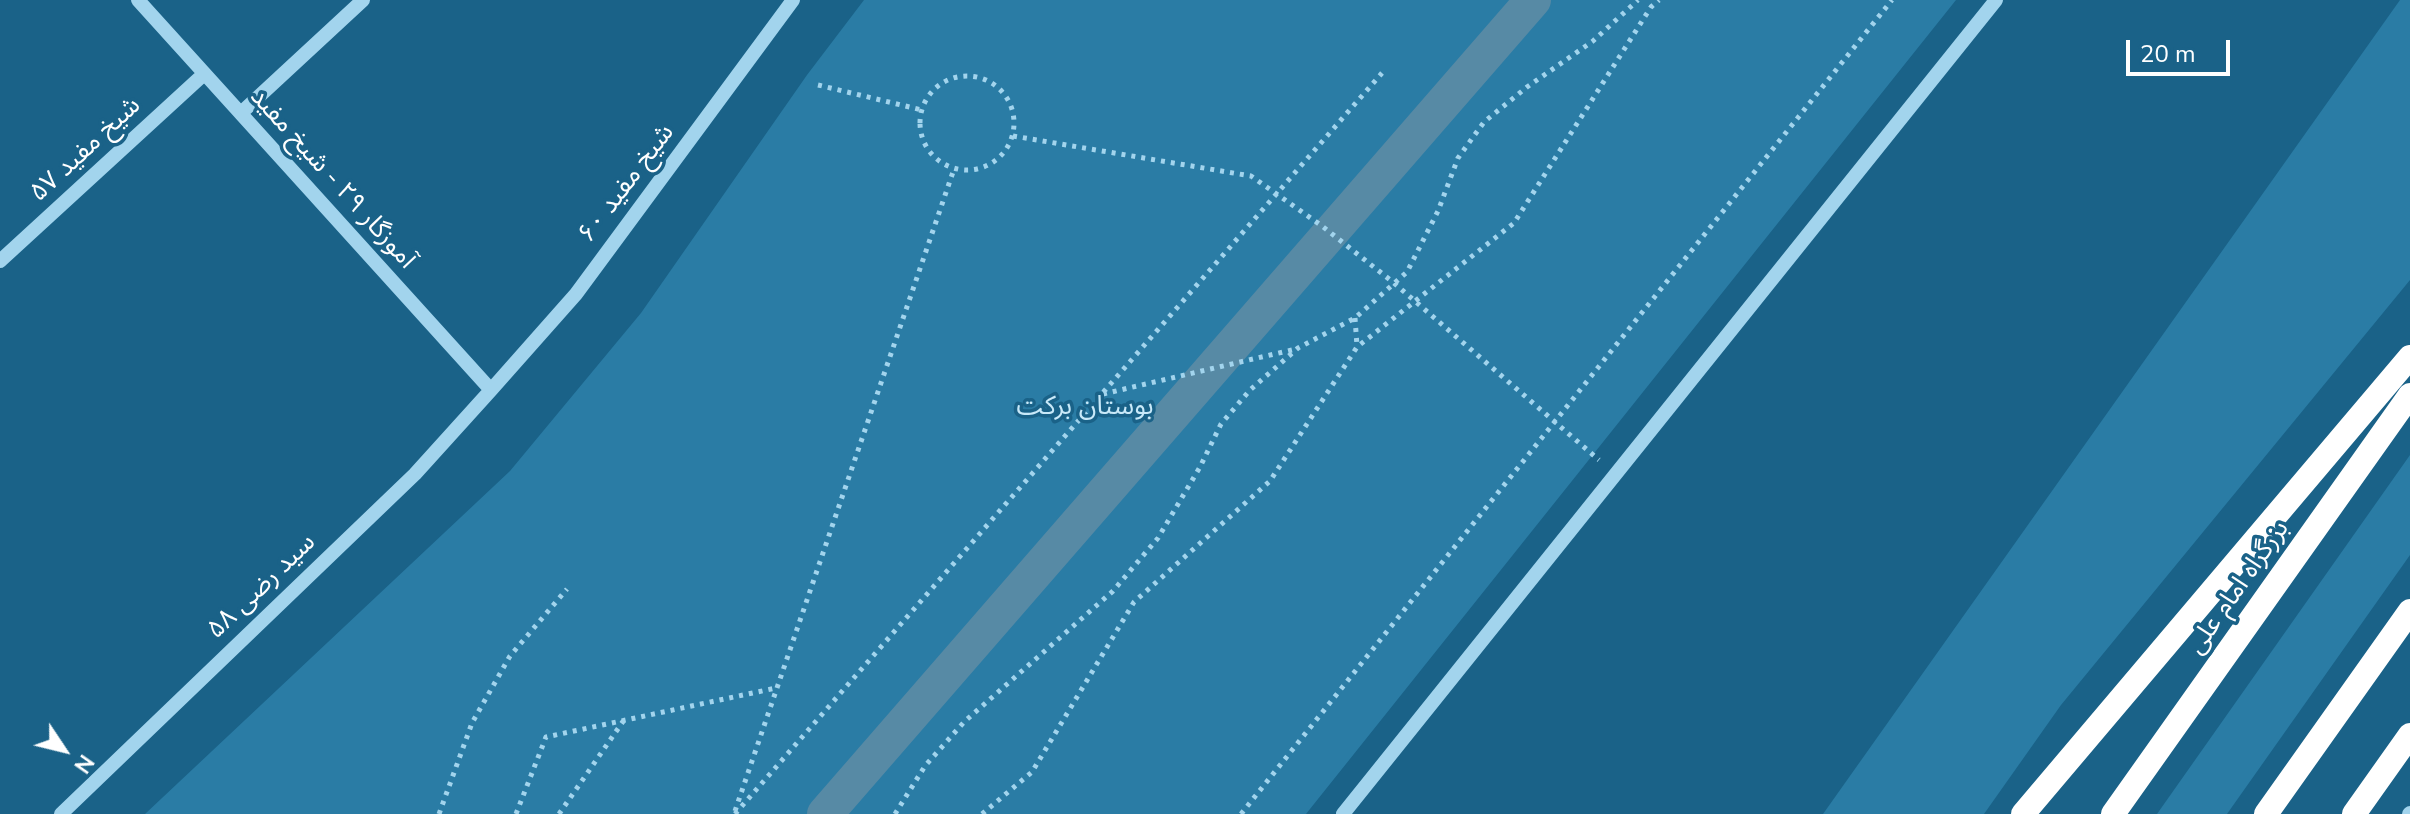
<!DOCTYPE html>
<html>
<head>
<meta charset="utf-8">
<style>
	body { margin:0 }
	#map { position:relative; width:2410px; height:814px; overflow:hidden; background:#1a6288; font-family:"Nunito Sans",sans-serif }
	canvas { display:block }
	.north { position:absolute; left:24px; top:710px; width:80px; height:80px; -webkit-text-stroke:6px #1a6288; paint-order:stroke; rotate:125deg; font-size:22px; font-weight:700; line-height:32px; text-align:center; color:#fff }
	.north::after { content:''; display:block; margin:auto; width:28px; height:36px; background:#fff; clip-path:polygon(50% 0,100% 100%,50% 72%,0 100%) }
	.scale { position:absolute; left:2126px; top:40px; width:104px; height:36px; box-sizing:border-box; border:4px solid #fff; border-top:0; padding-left:10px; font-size:24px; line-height:28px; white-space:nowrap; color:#fff; -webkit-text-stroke:6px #1a6288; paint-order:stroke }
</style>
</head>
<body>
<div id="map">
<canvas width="2410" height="814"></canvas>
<div class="north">N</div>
<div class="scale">20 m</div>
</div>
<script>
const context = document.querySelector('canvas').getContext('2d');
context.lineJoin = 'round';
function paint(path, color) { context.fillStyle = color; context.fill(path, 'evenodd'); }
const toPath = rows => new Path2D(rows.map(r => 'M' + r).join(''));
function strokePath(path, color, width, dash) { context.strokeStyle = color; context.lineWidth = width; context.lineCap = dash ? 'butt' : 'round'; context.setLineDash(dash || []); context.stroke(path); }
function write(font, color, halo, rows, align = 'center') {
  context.font = font + ' "Nunito Sans","Noto Sans Arabic",sans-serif'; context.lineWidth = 7; context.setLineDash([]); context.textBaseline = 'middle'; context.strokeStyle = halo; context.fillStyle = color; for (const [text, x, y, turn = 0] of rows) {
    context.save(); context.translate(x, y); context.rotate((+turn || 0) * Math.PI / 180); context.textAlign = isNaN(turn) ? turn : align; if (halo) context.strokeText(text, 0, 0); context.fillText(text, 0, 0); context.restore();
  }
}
const green = toPath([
	[864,0,1956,0,1306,814,145,814,510,471,641,313,807,75],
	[2400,0,2410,0,2410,280,2061,705,1984,814,1823,814],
	[2410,455,2410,555,2227,814,2157,814]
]);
const canal = toPath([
	[825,814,1533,0]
]);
const path = toPath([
	'920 123a47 47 0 1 1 94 0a47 47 0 1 1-94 0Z',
	[818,85,922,110],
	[1013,136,1251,176,1322,226,1394,283,1599,460],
	[1355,318,1357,346],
	[1103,394,1296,349],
	[735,811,954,169],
	[439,814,472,723,510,656,567,589],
	[516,814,546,737,776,688],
	[559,814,624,720],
	[735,814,1382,73],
	[895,814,925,766,964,722,1113,591,1158,538,1200,467,1221,424,1250,390,1298,348,1355,318,1407,272,1438,211,1458,158,1484,122,1527,87,1593,41,1638,0],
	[982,814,1032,772,1134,602,1270,481,1357,347,1514,223,1651,7,1659,0],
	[1241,814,1892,0]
]);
const minor = toPath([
	[138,0,491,390],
	[241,113,363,0],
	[0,261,204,74],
	[61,814,415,474,491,390,576,294,793,0],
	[1343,814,1996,0],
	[2409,814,2410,813]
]);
const highway = toPath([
	[2023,814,2410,357],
	[2113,814,2410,395],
	[2266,814,2410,611],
	[2354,814,2410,735]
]);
const streetNames = [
	["شیخ مفید ۵۷",86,150,-43],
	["آموزگار ۲۹ - شیخ مفید",332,179,48],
	["شیخ مفید ۶۰",627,184,-53],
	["سید رضی ۵۸",262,587,-44],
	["بزرگراه امام علی",2239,588,-55]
];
const parkNames = [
	["بوستان برکت",1085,408]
];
paint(green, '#2a7ca5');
strokePath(canal, '#578aa5', 36);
strokePath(path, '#a2d4ed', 5, [4, 6]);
strokePath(minor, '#a2d4ed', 14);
strokePath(highway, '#fff', 24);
write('26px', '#fff', '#1a6288', streetNames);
write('26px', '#c8e9f9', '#1a6288', parkNames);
</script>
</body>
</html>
